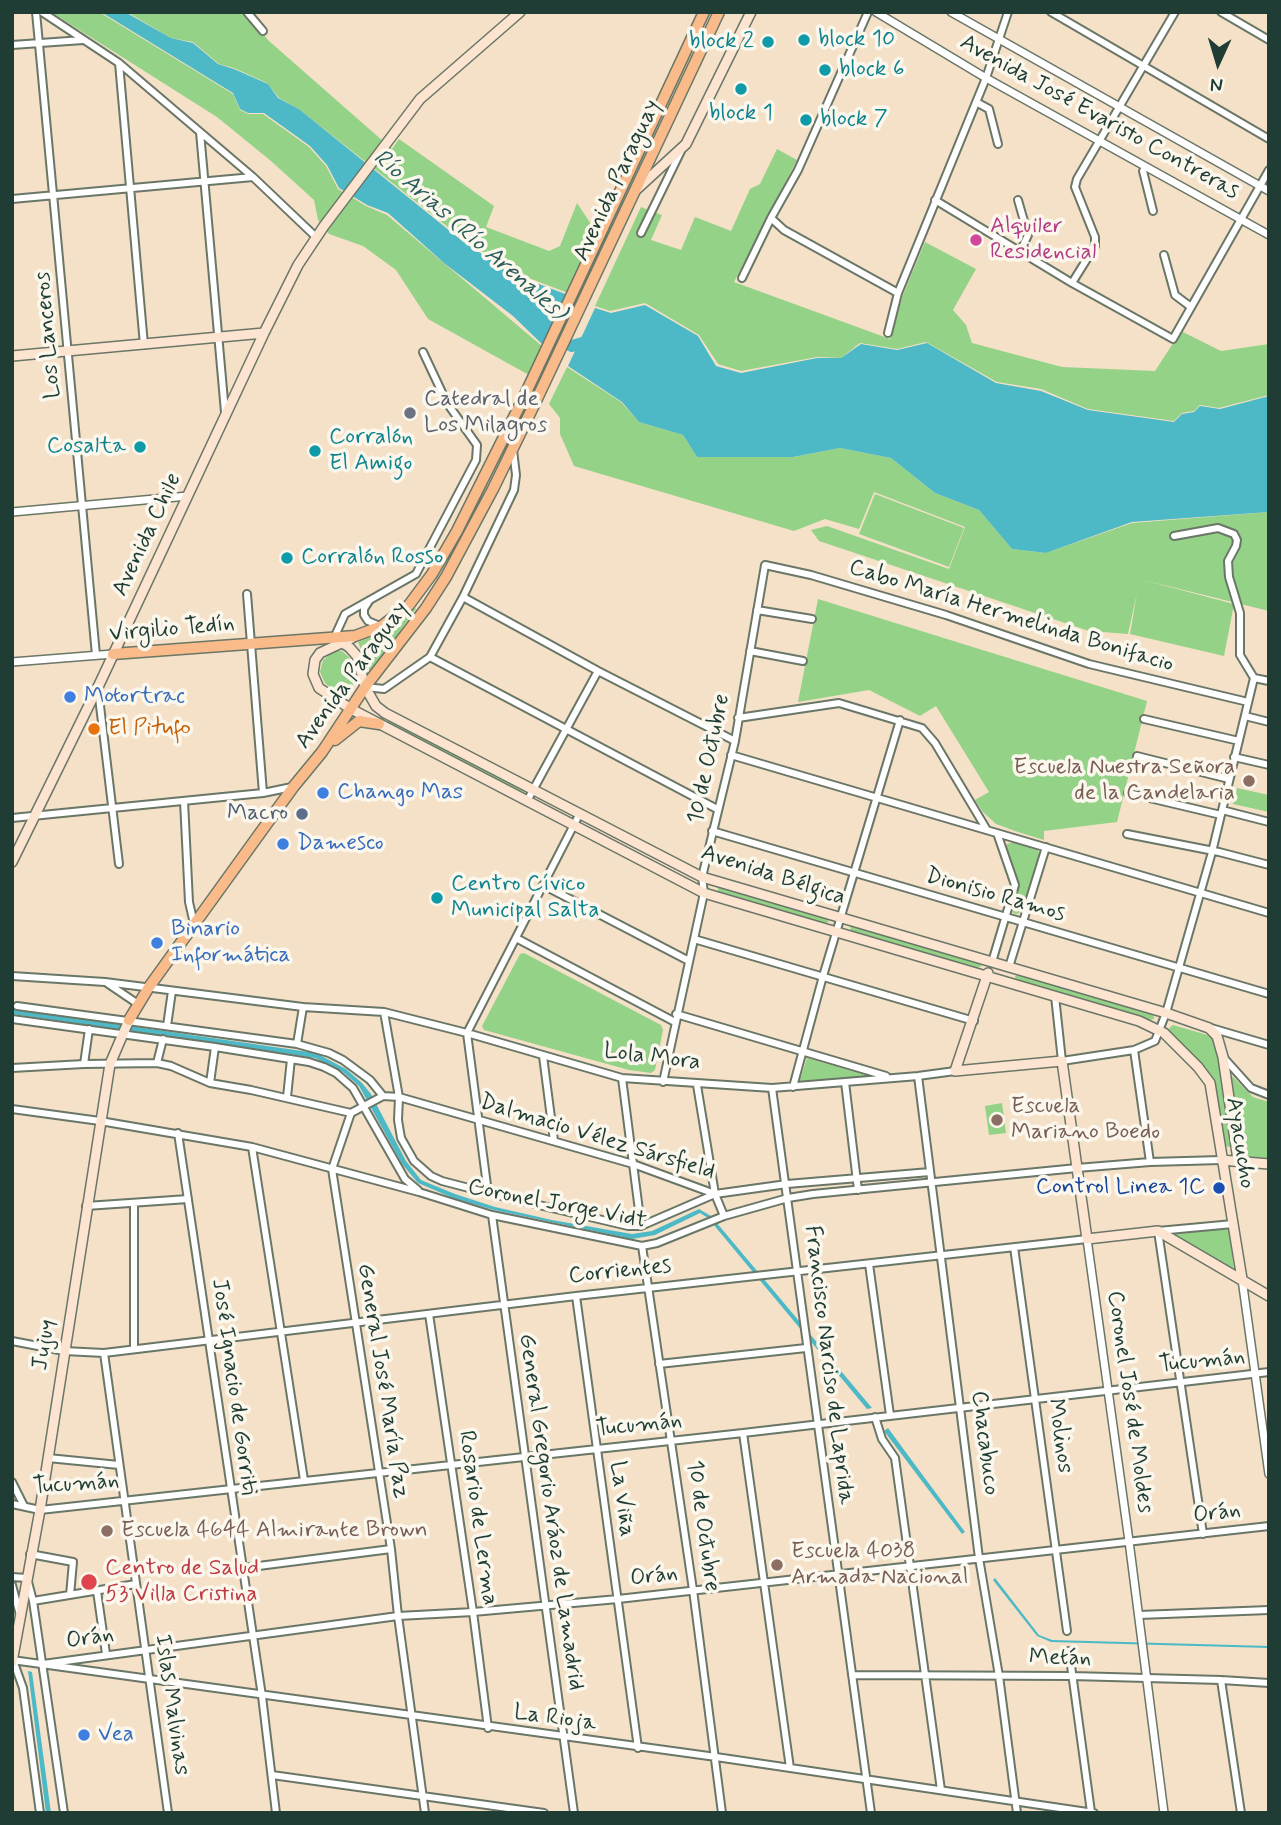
<!DOCTYPE html>
<html>
<head>
<meta charset="utf-8">
<style>
	body { margin:0 }
	#map { position:relative; width:1281px; height:1825px; overflow:hidden; background:#f4e1c7; font-family:Mynerve,sans-serif }
	canvas { display:block }
	.frame { position:absolute; inset:0; border:14px solid #1f3d34; pointer-events:none }
	.north { position:absolute; left:1183px; top:28px; width:70px; height:70px; -webkit-text-stroke:5px #fbf7ec; paint-order:stroke; rotate:184deg; font-size:19px; font-weight:700; line-height:28px; text-align:center; color:#1f3d34 }
	.north::after { content:''; display:block; margin:auto; width:24px; height:32px; background:#1f3d34; clip-path:polygon(50% 0,100% 100%,50% 72%,0 100%) }
</style>
</head>
<body>
<div id="map">
<canvas width="1281" height="1825"></canvas>
<div class="frame"></div>
<div class="north">N</div>
</div>
<script>
const context = document.querySelector('canvas').getContext('2d');
context.lineJoin = 'round';
function paint(path, color) { context.fillStyle = color; context.fill(path, 'evenodd'); }
const toPath = rows => new Path2D(rows.map(r => 'M' + r).join(''));
function strokePath(path, color, width, dash) { context.strokeStyle = color; context.lineWidth = width; context.lineCap = dash ? 'butt' : 'round'; context.setLineDash(dash || []); context.stroke(path); }
function write(font, color, halo, rows, align = 'center') {
  context.font = font + ' Mynerve,sans-serif'; context.lineWidth = 7; context.setLineDash([]); context.textBaseline = 'middle'; context.strokeStyle = halo; context.fillStyle = color; for (const [text, x, y, turn = 0] of rows) {
    context.save(); context.translate(x, y); context.rotate((+turn || 0) * Math.PI / 180); context.textAlign = isNaN(turn) ? turn : align; if (halo) context.strokeText(text, 0, 0); context.fillText(text, 0, 0); context.restore();
  }
}
const green = toPath([
	[51,12,99,12,233,94,240,110,248,114,263,114,309,147,326,166,338,189,366,206,387,215,543,347,529,375,428,319,396,270,363,246,329,234,318,220,314,200,271,161,217,117],
	[127,12,244,12,269,41,392,149,399,139,494,206,486,227,549,251,560,246,577,203,595,230,568,293,513,272,463,239,299,109,279,98,267,83,234,68,219,64,193,42,171,38],
	[777,149,797,160,734,282,890,339,903,295,925,242,976,269,953,310,966,325,972,343,1062,367,1155,371,1181,331,1221,351,1269,344,1269,395,1219,408,1200,405,1194,411,1182,413,1174,421,1088,409,1041,389,997,382,926,342,897,349,860,343,841,358,817,357,741,371,718,364,699,335,645,303,610,311,595,306,641,207,662,215,651,240,681,250,695,217,731,231,750,189,760,184],
	[567,367,621,402,639,422,683,435,697,457,793,457,840,448,891,458,935,493,979,510,1012,549,1046,553,1132,523,1269,512,1269,611,1139,579,1234,604,1224,656,1130,634,1137,593,1128,634,1089,631,819,541,811,530,827,526,949,569,965,527,874,492,859,529,825,519,794,531,574,466,560,434,560,418,549,404],
	[875,494,964,528,949,567,859,534],
	[818,599,1147,701,1117,822,1044,831,1044,840,1018,832,996,824,983,812,975,800,989,792,936,706,920,716,869,690,798,702],
	[414,608,416,609,370,672,358,642,388,630],
	[334,651,342,651,351,659,356,675,352,687,343,692,334,691,325,683,320,672,323,660],
	[388,720,524,790,525,793,523,794,388,724],
	[1237,788,1269,795,1269,812,1233,804],
	[1014,842,1037,849,1040,855,1022,911,1017,914,1013,913,1012,908,1018,881,1006,847,1007,844],
	[718,887,827,918,829,922,825,923,718,892],
	[850,926,976,962,982,966,977,968,851,931],
	[524,953,661,1025,663,1030,655,1070,651,1073,629,1070,484,1030,482,1026,520,954],
	[1021,974,1153,1013,1154,1019,1147,1020,1016,981,1015,976],
	[1173,1025,1211,1036,1214,1040,1218,1049,1232,1145,1229,1147,1223,1145,1215,1090,1167,1030],
	[807,1058,869,1076,799,1083],
	[1231,1075,1253,1097,1269,1102,1269,1160,1246,1156,1238,1147],
	[1002,1103,1006,1133,989,1135,985,1106],
	[1229,1229,1234,1271,1168,1233]
]);
const water = toPath([
	[101,12,125,12,171,38,193,43,218,64,234,69,268,84,278,98,299,109,461,240,512,274,568,295,544,346,513,316,444,263,388,213,367,205,339,188,327,165,310,146,264,113,248,113,240,109,233,93],
	[645,305,698,336,716,366,741,373,817,358,841,358,861,344,897,350,927,343,996,383,1041,391,1088,410,1174,422,1182,414,1194,412,1200,406,1220,409,1269,396,1269,512,1132,522,1046,553,1012,549,979,510,935,493,891,458,840,448,793,457,697,457,683,435,639,422,622,402,568,366,595,308,611,313],
	[12,1009,316,1053,346,1069,362,1083,371,1094,406,1161,421,1180,455,1194,495,1207,552,1220,632,1234,652,1231,699,1209,711,1216,872,1408,867,1409,708,1218,700,1213,655,1235,632,1239,494,1210,453,1198,418,1183,402,1164,359,1086,343,1072,315,1058,12,1014],
	[888,1428,930,1485,965,1532,962,1534,884,1431],
	[995,1578,1039,1635,1052,1640,1269,1646,1269,1648,1051,1642,1037,1636,993,1580],
	[28,1671,32,1672,51,1813,46,1813]
]);
const river = toPath([
	[542,333,572,346,593,340]
]);
const minor = toPath([
	[36,12,96,655],
	[42,12,119,63,253,177,316,237],
	[247,12,263,31],
	[1051,12,1269,139],
	[1221,12,1269,40],
	[12,45,83,40],
	[119,63,144,345],
	[976,102,989,109,998,144],
	[200,132,225,412],
	[1145,168,1143,171,1153,211],
	[12,199,253,177],
	[935,200,1072,283,1173,339,1269,170],
	[1018,200,1028,235,1020,252],
	[771,218,784,230,898,293],
	[641,233,681,151],
	[1164,255,1175,295,1191,307],
	[742,278,771,218,798,170,868,12],
	[1072,283,1095,246,1095,237,1075,187,1077,179,1175,12],
	[888,333,898,293,986,78,1008,12],
	[1174,536,1218,528,1234,534,1237,540,1236,546,1228,561,1229,577,1240,613,1240,655,1254,678],
	[247,594,263,793],
	[463,597,598,671,735,741],
	[369,601,364,609,364,615,368,621,380,626],
	[757,610,812,619],
	[334,638,345,614,416,574,476,460,477,445,447,403,423,352],
	[750,651,803,661],
	[430,657,717,809],
	[1254,678,1269,681],
	[365,687,384,689,430,657,463,597,514,490,516,475,513,450],
	[98,689,119,864],
	[1245,716,1269,722],
	[738,718,839,703,922,728,935,743,987,830],
	[1144,719,1239,741],
	[731,755,1269,913],
	[1137,756,1229,779],
	[1234,757,1269,765],
	[1128,793,1221,815],
	[184,801,189,902,194,924],
	[527,801,598,671],
	[1222,810,1269,822],
	[12,818,263,793,292,787],
	[712,831,1269,994],
	[1127,834,1219,852,1269,865],
	[543,885,689,961],
	[516,938,675,1022],
	[694,939,974,1021],
	[992,962,1015,885,997,833],
	[1009,967,1046,847],
	[12,976,105,982,303,1007,384,1012,467,1033,622,1078,772,1088,918,1076,955,1071],
	[107,983,138,1004],
	[1055,996,1062,1061,1134,1050,1155,1041,1166,1013,1212,852,1254,678],
	[17,1006,297,1044,329,1053,343,1060,370,1080,383,1096],
	[384,1012,399,1097,398,1120,401,1138,414,1161,431,1176,442,1181,488,1193,628,1226,641,1226,715,1194],
	[676,1014,886,1076],
	[12,1019,215,1047,309,1062,324,1067,336,1073,353,1088,405,1179,418,1190],
	[167,1026,172,991],
	[1211,1028,1269,1045],
	[297,1044,303,1007],
	[1134,1050,1150,1162],
	[543,1056,554,1141],
	[1224,1058,1251,1088,1269,1095],
	[157,1063,163,1039],
	[84,1064,89,1029],
	[12,1068,84,1064,157,1063,171,1066,210,1083,251,1090,351,1113],
	[918,1076,979,1558,999,1676,1017,1813],
	[622,1078,641,1226],
	[663,1082,704,893,702,877,735,741,765,565,811,575,946,615,1089,664,1248,702],
	[845,1082,858,1190],
	[210,1083,215,1047],
	[697,1085,715,1194,724,1216],
	[793,1087,823,976,900,720],
	[772,1088,871,1813],
	[287,1097,291,1059],
	[12,1109,100,1121,252,1147,419,1192,492,1215,642,1246,657,1243,724,1216,788,1198,813,1194,1077,1168,1150,1162,1221,1160],
	[178,1133,262,1696,276,1813],
	[252,1147,304,1480],
	[488,1193,467,1033,579,815],
	[134,1204,134,1349],
	[86,1206,188,1199],
	[492,1215,574,1813],
	[642,1246,693,1590,722,1813],
	[1014,1247,1067,1631],
	[869,1264,890,1415],
	[576,1296,638,1748],
	[429,1314,473,1612,488,1728],
	[12,1341,64,1351,104,1353,576,1296,1087,1239],
	[104,1353,168,1813],
	[659,1364,806,1348],
	[875,1417,882,1439,895,1458,941,1790],
	[743,1433,790,1768],
	[48,1458,119,1465],
	[12,1482,24,1506],
	[12,1504,40,1510,743,1433,1269,1372],
	[1203,1534,1158,1231,1233,1224],
	[30,1554,73,1562,70,1595],
	[243,1568,391,1549],
	[12,1577,27,1578,33,1601,64,1813],
	[12,1585,20,1615],
	[97,1591,106,1654],
	[33,1601,136,1584],
	[1139,1615,1269,1610],
	[1069,1651,1091,1812],
	[12,1660,716,1757,1094,1813],
	[13,1660,23,1688,40,1813],
	[43,1664,398,1616,473,1612,618,1599,1269,1526],
	[852,1675,1072,1676,1221,1680,1269,1683],
	[1221,1680,1241,1813],
	[272,1775,544,1813],
	[425,1813,398,1616,391,1549,332,1169,351,1113,383,1096,399,1097,633,1164,715,1194,787,1184,930,1172]
]);
const tertiary = toPath([
	[876,12,986,78,1269,235],
	[951,12,1269,191],
	[12,512,188,496],
	[12,662,113,654],
	[1087,1239,1129,1541,1164,1813],
	[1242,1279,1269,1474]
]);
const secondary = toPath([
	[637,189,686,144,751,12],
	[12,356,264,333],
	[352,638,320,653,315,660,313,674,319,688,351,709,704,893,1139,1021,1164,1033,1198,1067,1210,1083,1242,1279],
	[339,641,349,647,357,656,365,687,376,706,385,713,702,877,1166,1013,1209,1028,1217,1036,1223,1057,1238,1160],
	[12,862,98,687,264,333,298,265,324,226,420,99,520,12],
	[988,973,955,1071,1062,1061,1087,1239,1158,1231,1269,1296],
	[1221,1160,1269,1164],
	[12,1662,40,1510,110,1064,129,1020]
]);
const primary = toPath([
	[113,654,355,636,382,626,409,605,432,574,457,531,523,399,704,12],
	[335,740,359,721,379,724],
	[129,1020,149,987,294,786,322,752,365,687,426,608,446,577,493,489,535,403,719,12]
]);
const markers = [
	[804,40,7,"#0f9aa8"],
	[768,42,7,"#0f9aa8"],
	[825,70,7,"#0f9aa8"],
	[741,89,7,"#0f9aa8"],
	[806,120,7,"#0f9aa8"],
	[976,240,7,"#d1479c"],
	[410,413,7,"#6b7280"],
	[140,447,7,"#0f9aa8"],
	[315,451,7,"#0f9aa8"],
	[287,558,7,"#0f9aa8"],
	[70,697,7,"#3f7fe0"],
	[94,729,7,"#e8710a"],
	[1249,781,7,"#8d6e63"],
	[323,793,7,"#3f7fe0"],
	[302,814,7,"#5c6f8a"],
	[283,844,7,"#3f7fe0"],
	[437,898,7,"#0f9aa8"],
	[157,943,7,"#3f7fe0"],
	[997,1120,7,"#8d6e63"],
	[1219,1188,7,"#1a4fb4"],
	[107,1531,7,"#8d6e63"],
	[777,1565,7,"#8d6e63"],
	[89,1582,9,"#e0444e"],
	[84,1735,7,"#3f7fe0"]
];
const cultureNames = [
	["block 10",818,40],
	["block 2",754,42,"right"],
	["block 6",839,70],
	["block 1",741,114,"center"],
	["block 7",820,120],
	["Corralón",329,438],
	["El Amigo",329,464],
	["Cosalta",126,447,"right"],
	["Corralón Rosso",301,558],
	["Centro Cívico",451,885],
	["Municipal Salta",451,911]
];
const streetNames = [
	["Avenida José Evaristo Contreras",1099,118,29],
	["Avenida Paraguay",618,181,-65],
	["Los Lanceros",49,335,-95],
	["Avenida Chile",148,535,-65],
	["Cabo María Hermelinda Bonifacio",1011,617,17],
	["Virgilio Tedín",172,630,-5],
	["Avenida Paraguay",353,676,-54],
	["10 de Octubre",710,759,-78],
	["Avenida Bélgica",773,876,18],
	["Dionisio Ramos",995,896,16],
	["Lola Mora",652,1058,7],
	["Dalmacio Vélez Sársfield",597,1138,17],
	["Ayacucho",1239,1143,81],
	["Coronel Jorge Vidt",557,1205,11],
	["Corrientes",620,1272,-6],
	["Jujuy",45,1345,-81],
	["Tucumán",1202,1362,-6],
	["Francisco Narciso de Laprida",828,1365,83],
	["General José María Paz",382,1381,81],
	["José Ignacio de Gorriti",233,1387,82],
	["Coronel José de Moldes",1129,1402,82],
	["Tucumán",639,1426,-6],
	["Molinos",1059,1436,82],
	["Chacabuco",984,1443,83],
	["Tucumán",76,1485,-4],
	["La Viña",621,1499,82],
	["General Gregorio Aráoz de Lamadrid",550,1512,82],
	["Orán",1217,1514,-7],
	["Rosario de Lerma",477,1518,82],
	["10 de Octubre",702,1526,82],
	["Orán",654,1577,-7],
	["Orán",90,1639,-9],
	["Metán",1060,1659,1],
	["Islas Malvinas",171,1705,82],
	["La Rioja",555,1719,8]
];
const hotelNames = [
	["Alquiler",990,227],
	["Residencial",990,253]
];
const worshipNames = [
	["Catedral de",424,400],
	["Los Milagros",424,426]
];
const shopNames = [
	["Motortrac",84,697],
	["Chango Mas",337,793],
	["Damesco",297,844],
	["Binario",171,930],
	["Informática",171,956],
	["Vea",98,1735]
];
const foodNames = [
	["El Pitufo",108,729]
];
const educationNames = [
	["Escuela Nuestra Señora",1235,768,"right"],
	["de la Candelaria",1235,794,"right"],
	["Escuela",1011,1107],
	["Mariano Boedo",1011,1133],
	["Escuela 4644 Almirante Brown",121,1531],
	["Escuela 4038",791,1552],
	["Armada Nacional",791,1578]
];
const serviceNames = [
	["Macro",288,814]
];
const transitNames = [
	["Control Linea 1C",1205,1188]
];
const healthNames = [
	["Centro de Salud",105,1569],
	["53 Villa Cristina",105,1595]
];
const waterNames = [
	["Río Arias (Río Arenales)",469,236,41]
];
paint(green, '#94d288');
paint(water, '#4db9c7');
strokePath(river, '#4db9c7', 12);
strokePath(minor, '#6a7667', 10);
strokePath(tertiary, '#6a7667', 10);
strokePath(secondary, '#6a7667', 12);
strokePath(primary, '#6a7667', 13);
strokePath(minor, '#fff', 6);
strokePath(tertiary, '#fff', 7);
strokePath(secondary, '#fde4d1', 9);
strokePath(primary, '#fabb8b', 10);
for (const [x, y, r, color] of markers) { const dot = new Path2D(); dot.arc(x, y, r, 0, 2 * Math.PI); context.fillStyle = color; context.fill(dot); strokePath(dot, '#fbf7ec', 2.5); }
write('23px', '#0d838f', '#fbf7ec', cultureNames, 'left');
write('23px', '#1f3d34', '#fbf7ec', streetNames);
write('23px', '#b23c85', '#fbf7ec', hotelNames, 'left');
write('23px', '#5b616d', '#fbf7ec', worshipNames, 'left');
write('23px', '#366cbe', '#fbf7ec', shopNames, 'left');
write('23px', '#c56008', '#fbf7ec', foodNames, 'left');
write('23px', '#785e54', '#fbf7ec', educationNames, 'left');
write('23px', '#4e5e75', '#fbf7ec', serviceNames, 'right');
write('23px', '#164399', '#fbf7ec', transitNames, 'right');
write('23px', '#be3a42', '#fbf7ec', healthNames, 'left');
write('italic 24px', '#2a5c59', '#fbf7ec', waterNames);
</script>
</body>
</html>
